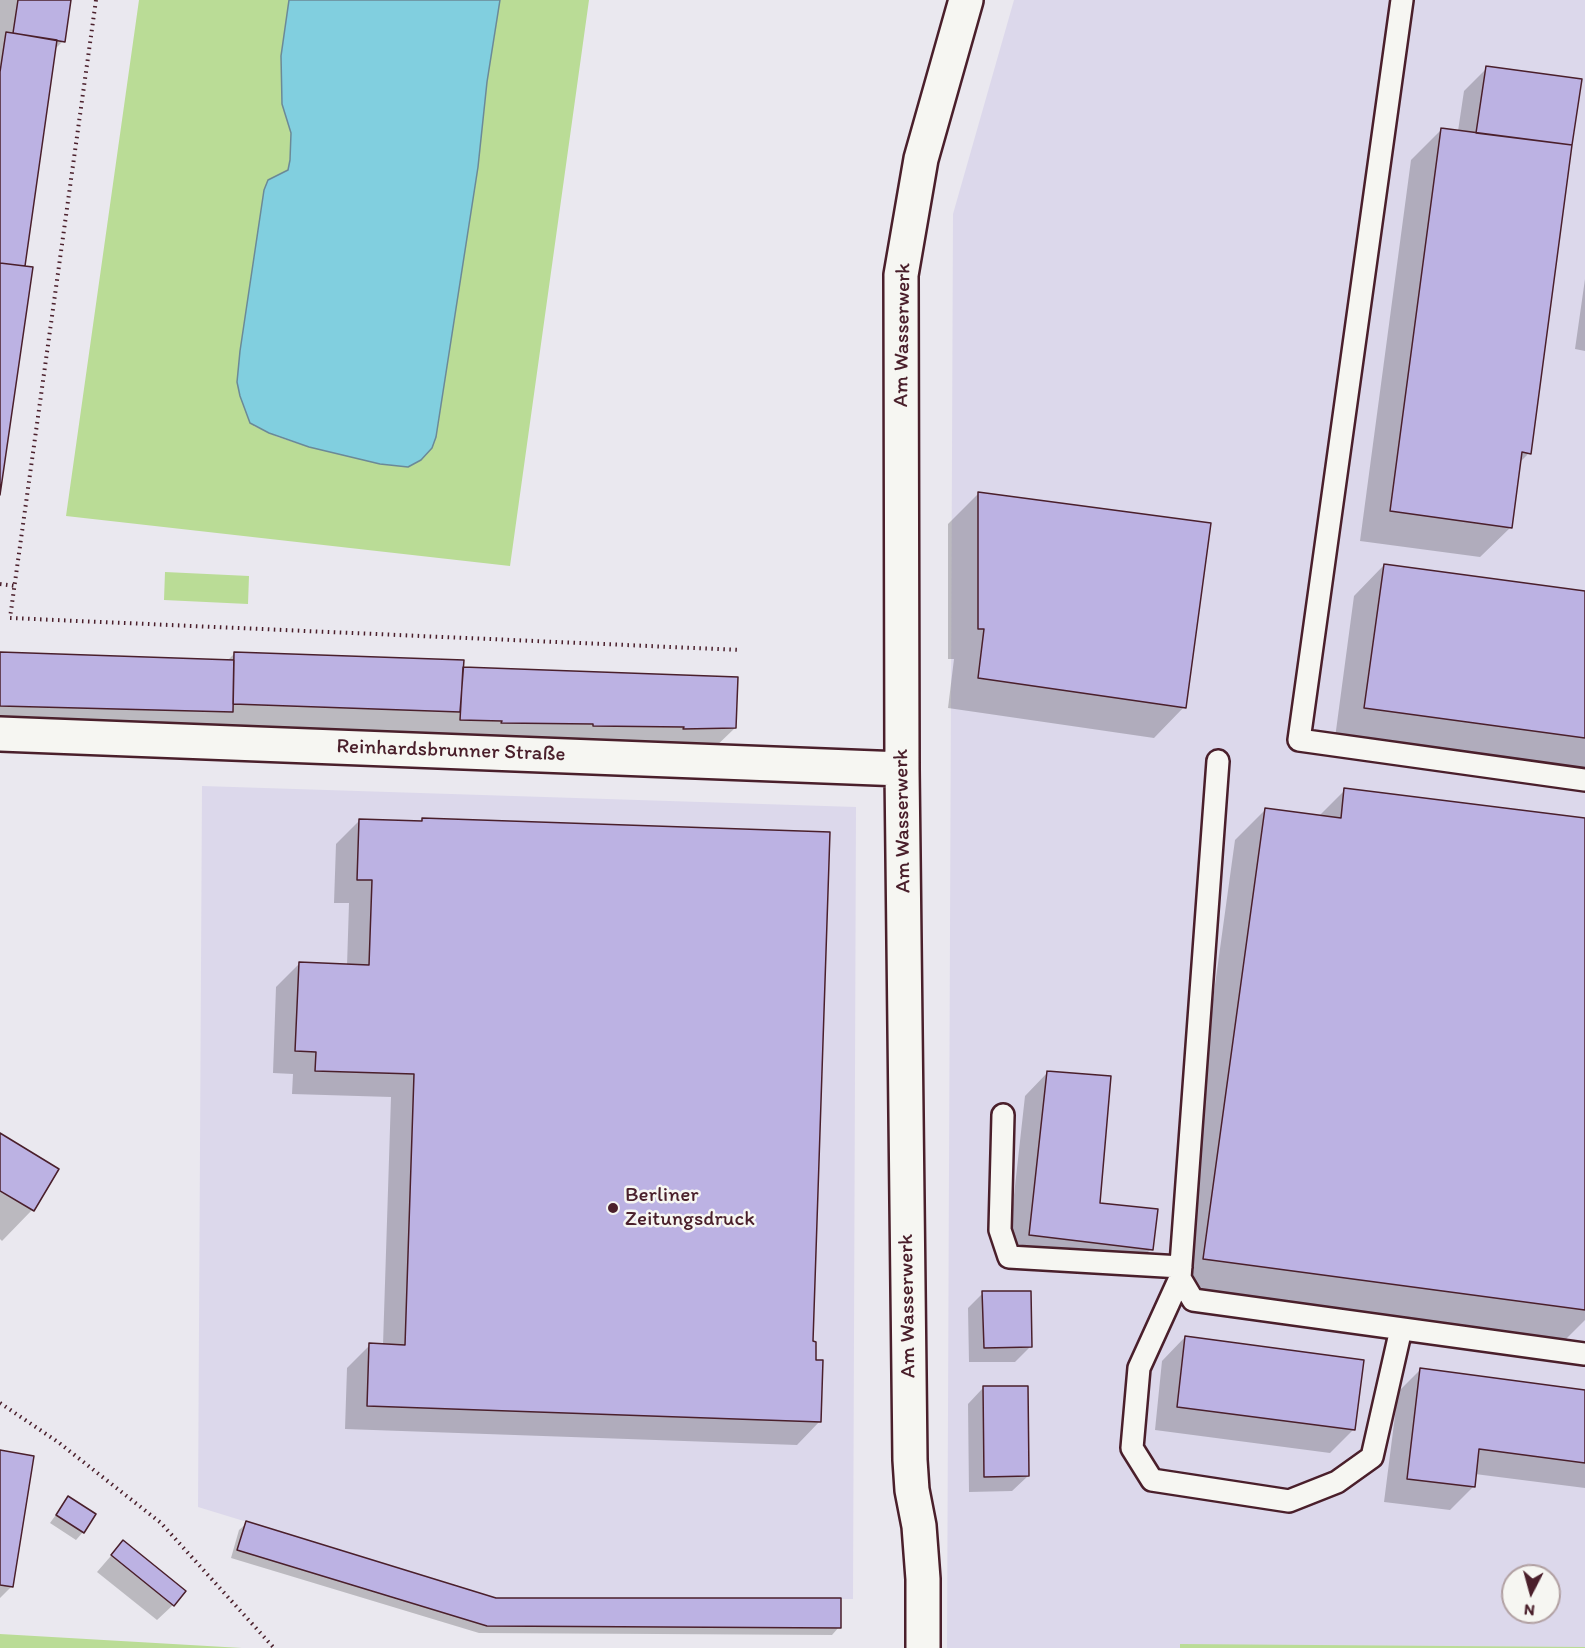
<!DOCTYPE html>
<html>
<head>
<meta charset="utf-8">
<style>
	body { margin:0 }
	#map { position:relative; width:1585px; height:1648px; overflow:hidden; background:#eae8ef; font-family:Itim,sans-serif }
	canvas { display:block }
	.north { position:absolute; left:1501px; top:1564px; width:60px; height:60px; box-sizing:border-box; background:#f6f6f2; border:2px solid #b1a0a2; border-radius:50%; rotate:186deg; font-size:16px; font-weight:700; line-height:24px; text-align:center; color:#4a1f2b }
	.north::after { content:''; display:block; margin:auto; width:21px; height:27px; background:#4a1f2b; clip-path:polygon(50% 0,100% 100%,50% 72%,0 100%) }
</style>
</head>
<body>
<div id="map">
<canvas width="1585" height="1648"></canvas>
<div class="north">N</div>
</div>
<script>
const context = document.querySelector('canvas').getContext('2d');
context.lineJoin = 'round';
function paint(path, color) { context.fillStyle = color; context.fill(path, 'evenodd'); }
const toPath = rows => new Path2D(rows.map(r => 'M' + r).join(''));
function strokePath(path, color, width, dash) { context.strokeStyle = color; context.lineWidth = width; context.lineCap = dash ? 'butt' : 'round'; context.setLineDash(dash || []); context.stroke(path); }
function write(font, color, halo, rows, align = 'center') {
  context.font = font + ' Itim,sans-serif'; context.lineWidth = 5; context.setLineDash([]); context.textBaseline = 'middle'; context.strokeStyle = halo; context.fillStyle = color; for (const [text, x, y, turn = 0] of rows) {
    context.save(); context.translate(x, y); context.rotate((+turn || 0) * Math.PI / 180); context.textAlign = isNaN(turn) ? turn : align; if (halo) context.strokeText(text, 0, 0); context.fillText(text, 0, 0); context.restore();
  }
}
const built = toPath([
	[1014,0,1585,0,1585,1648,947,1648,953,214],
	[1513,1576,1549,1576,1549,1612,1513,1612],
	[202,786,856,807,853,1599,496,1598,198,1507]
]);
const green = toPath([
	[139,0,289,0,281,56,282,104,291,133,290,160,288,170,268,180,254,426,278,437,309,447,380,464,408,467,436,437,478,167,487,82,500,0,589,0,510,566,66,516],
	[165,572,249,576,248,604,164,600],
	[0,1634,242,1648,0,1648],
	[1180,1644,1585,1647,1585,1648,1180,1648]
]);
const water = toPath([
	[289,0,500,0,487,82,478,167,436,437,432,448,421,460,408,467,380,464,309,447,269,433,250,423,240,396,237,382,240,351,264,190,268,180,288,170,290,160,291,133,282,104,281,56,289,0]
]);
const shadow = toPath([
	[0,0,69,0,63,41,54,50,23,267,0,484],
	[1487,68,1529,453,1519,463,1511,527,1480,557,1360,541,1411,160,1442,129,1458,131,1464,91],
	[1585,279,1585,351,1575,349],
	[979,493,1184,707,1154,738,948,708,954,659,948,659,948,524],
	[1384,565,1585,593,1585,772,1335,738,1354,596],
	[0,654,227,661,234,654,462,669,735,728,711,751,0,728],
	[1345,790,1585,820,1585,1320,1564,1341,1173,1289,1235,840,1265,810,1318,817],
	[422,820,811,1343,820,1421,797,1445,345,1429,347,1368,370,1345,383,1345,391,1097,292,1094,293,1074,273,1073,276,987,299,964,347,966,349,903,334,903,336,844,359,821,420,823],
	[1048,1072,1099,1204,1151,1249,1128,1272,1007,1258,1025,1096],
	[0,1134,57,1169,32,1210,2,1241,0,1239],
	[983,1293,1031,1346,1015,1362,969,1362,968,1308],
	[1185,1337,1353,1430,1330,1453,1155,1430,1162,1361],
	[1421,1369,1585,1391,1585,1488,1475,1474,1473,1487,1450,1510,1384,1502,1398,1392],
	[983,1388,1028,1476,1012,1491,969,1492,968,1404],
	[0,1452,12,1586,0,1598],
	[68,1498,83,1532,76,1540,50,1523],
	[247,1523,496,1600,839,1627,832,1635,479,1633,231,1558,239,1530],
	[123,1542,173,1605,157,1620,97,1572]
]);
const building = toPath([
	[18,0,71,0,65,42,13,33,18,0],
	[6,32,57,40,25,266,0,263,0,72,6,32],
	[1486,66,1582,79,1572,145,1476,133,1486,66],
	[1441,128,1572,145,1531,454,1522,452,1512,528,1390,511,1441,128],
	[0,263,33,267,0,495,0,263],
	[978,492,1211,523,1186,708,978,678,984,629,978,629,978,492],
	[1384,564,1585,591,1585,738,1364,708,1384,564],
	[0,652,234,660,233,712,0,706,0,652],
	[234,652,464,660,460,712,233,704,234,652],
	[463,667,738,677,736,728,683,729,684,727,593,726,593,724,501,723,502,721,460,720,463,667],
	[1344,788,1585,818,1585,1310,1203,1259,1265,808,1341,818,1344,788],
	[422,818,830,832,813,1341,816,1342,816,1360,823,1360,821,1422,367,1406,369,1343,405,1345,414,1074,315,1071,316,1052,295,1051,299,962,369,965,372,880,357,880,359,819,422,821,422,818],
	[1047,1071,1111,1076,1100,1203,1158,1209,1153,1250,1029,1235,1047,1071],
	[0,1133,59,1169,34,1211,0,1191,0,1133],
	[982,1291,1031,1291,1032,1347,984,1348,982,1291],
	[1185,1336,1364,1360,1355,1430,1177,1407,1185,1336],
	[1420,1368,1585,1390,1585,1463,1479,1449,1475,1487,1407,1479,1420,1368],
	[983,1386,1028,1386,1029,1476,984,1477,983,1386],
	[0,1450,34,1456,13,1587,0,1585,0,1450],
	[68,1496,96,1514,84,1533,56,1515,68,1496],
	[246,1521,496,1598,841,1598,841,1628,487,1626,237,1550,246,1521],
	[123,1540,186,1591,174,1606,111,1555,123,1540]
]);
const path = toPath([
	[96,0,10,618,740,650],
	[0,584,15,586],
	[0,1403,58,1442,161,1523,274,1648]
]);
const service = toPath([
	[1402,0,1299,740,1585,780],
	[1218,761,1180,1278,1193,1300,1585,1354],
	[1003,1115,1000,1230,1009,1257,1181,1267],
	[1180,1278,1139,1368,1132,1448,1152,1480,1289,1501,1337,1482,1372,1457,1401,1329]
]);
const minor = toPath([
	[0,734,902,769],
	[923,1648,923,1579,919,1526,912,1490,910,1460,902,769,901,275,921,159,966,0]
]);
const markers = [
	[613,1208,6,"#4a1f2b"]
];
const streetNames = [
	["Am Wasserwerk",903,335,-89],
	["Reinhardsbrunner Straße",451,751,2],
	["Am Wasserwerk",903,821,-91],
	["Am Wasserwerk",908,1306,-91]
];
const poiNames = [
	["Berliner",625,1196],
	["Zeitungsdruck",625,1220]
];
paint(built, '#dcd8eb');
paint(green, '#badc96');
paint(water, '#81cfdf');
strokePath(water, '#6b8997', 1.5);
paint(shadow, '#0003');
paint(building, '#bcb2e3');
strokePath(building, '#4a1f2b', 1.5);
strokePath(service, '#4a1f2b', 26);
strokePath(minor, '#4a1f2b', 38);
strokePath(path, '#4a1f2b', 4, [1.5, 4.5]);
strokePath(service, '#f6f6f2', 21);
strokePath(minor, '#f6f6f2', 33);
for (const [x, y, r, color] of markers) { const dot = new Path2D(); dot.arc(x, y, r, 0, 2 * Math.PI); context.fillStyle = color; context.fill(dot); strokePath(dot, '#f6f6f2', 2); }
write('21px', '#4a1f2b', '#f6f6f2', streetNames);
write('21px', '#4a1f2b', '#f6f6f2', poiNames, 'left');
</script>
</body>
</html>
